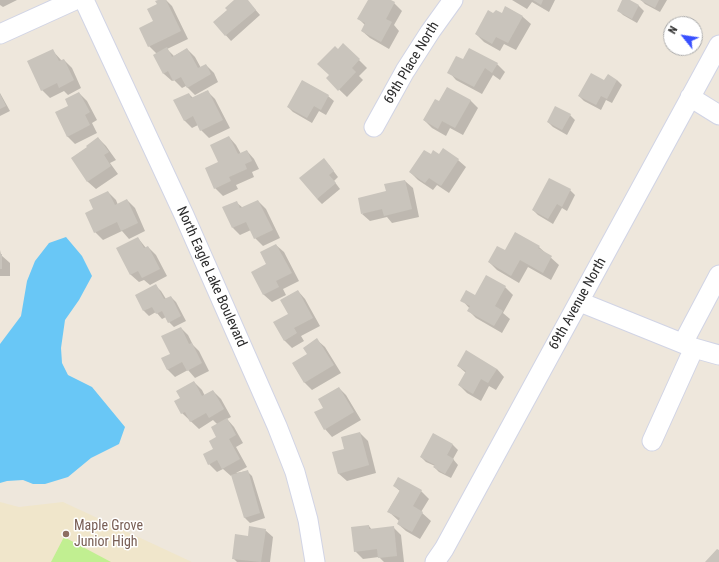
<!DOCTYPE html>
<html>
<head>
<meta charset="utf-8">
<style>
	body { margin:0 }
	#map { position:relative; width:719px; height:562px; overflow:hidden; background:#eee7dc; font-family:"Roboto Condensed",sans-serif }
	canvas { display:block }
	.north { position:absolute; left:663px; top:16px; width:40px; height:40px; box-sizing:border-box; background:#fff; border:1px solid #aaa; border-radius:50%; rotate:300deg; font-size:11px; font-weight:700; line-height:16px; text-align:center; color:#2b2b2b }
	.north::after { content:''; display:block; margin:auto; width:14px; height:18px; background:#3850ff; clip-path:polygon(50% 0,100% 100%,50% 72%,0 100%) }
</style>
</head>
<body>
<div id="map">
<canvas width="719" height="562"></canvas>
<div class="north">N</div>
</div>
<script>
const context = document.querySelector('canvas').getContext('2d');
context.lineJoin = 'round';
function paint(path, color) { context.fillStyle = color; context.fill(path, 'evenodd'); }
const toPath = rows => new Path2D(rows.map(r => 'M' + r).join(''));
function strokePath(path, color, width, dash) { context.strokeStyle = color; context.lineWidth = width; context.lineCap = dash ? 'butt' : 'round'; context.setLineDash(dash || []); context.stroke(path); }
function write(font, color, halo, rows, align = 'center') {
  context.font = font + ' "Roboto Condensed",sans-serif'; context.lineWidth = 3; context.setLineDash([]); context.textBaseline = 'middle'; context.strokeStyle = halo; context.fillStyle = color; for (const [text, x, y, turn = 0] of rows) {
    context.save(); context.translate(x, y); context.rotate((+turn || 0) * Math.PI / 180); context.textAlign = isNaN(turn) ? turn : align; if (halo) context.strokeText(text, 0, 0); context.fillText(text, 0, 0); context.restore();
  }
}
const education = toPath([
	[0,502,19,507,63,502,192,562,0,562]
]);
const pitch = toPath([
	[64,537,111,562,51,562]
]);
const water = toPath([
	[66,237,82,256,92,276,79,300,65,320,61,348,62,363,68,375,92,387,125,427,119,444,91,458,68,477,45,484,33,484,23,480,7,481,0,483,0,344,21,316,27,281,35,261,49,243]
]);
const shadow = toPath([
	[0,0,17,0,3,7,0,5],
	[160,0,166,0,172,6,188,39,167,49,174,56,187,49,195,57,201,68,206,65,214,73,218,82,195,95,186,86,182,88,174,80,172,81,164,74,154,55,157,54,149,46,158,5],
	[236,0,247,0,260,15,231,41,214,22,228,10],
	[369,0,389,0,394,3,402,11,394,25,399,31,389,49,370,38,362,31,365,25,359,19],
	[512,0,555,0,549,12,532,2,527,9],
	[623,0,628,0,639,6,644,11,637,23,623,15,618,10],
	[641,0,667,0,660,12,645,4],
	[506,7,523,17,531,24,516,50,504,44,500,51,484,42,476,34,494,15,502,14],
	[343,44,367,68,359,76,363,80,347,97,327,78,330,75,338,50],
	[52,50,62,61,64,60,72,68,81,88,68,95,64,91,50,98,42,90],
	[464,61,497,64,505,72,500,80,493,75,482,94,456,80,449,72],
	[617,80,622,85,612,103,606,100,601,110,584,101,579,96,605,82],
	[302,81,328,96,334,101,326,115,319,111,312,123,293,112,288,107],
	[207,91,215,99,230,128,209,138,201,130,198,125,192,128,184,120,189,94,193,98],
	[0,93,10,111,0,116],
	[79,93,87,101,97,120,92,123,97,133,75,144,67,136,70,106],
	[470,100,478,108,463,135,450,128,446,136,432,128,424,120,440,103],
	[570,115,575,120,567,135,553,127,548,122],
	[229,137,236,145,241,154,247,151,254,159,259,169,252,172,254,177,236,185,238,189,223,196,215,188,219,163],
	[98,138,106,146,116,160,110,163,118,174,96,189,88,182,72,158,88,147],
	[431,155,439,155,458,160,466,167,449,193,437,185,433,190,418,180,410,172],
	[329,165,338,177,334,181,340,189,322,204,317,199],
	[405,181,413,188,419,217,392,223,387,217,370,221,362,214,387,192],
	[570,190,575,195,567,211,562,208,553,224,538,215,533,210],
	[108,192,116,200,118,205,127,200,135,208,145,231,129,239,122,231,103,240,95,232,95,210],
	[258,201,266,209,280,238,263,246,255,238,251,230,240,235,233,228,236,202,243,208],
	[138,238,146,248,148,247,156,255,167,276,150,285,144,280,139,282,131,275,118,248],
	[276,245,284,252,299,281,283,289,286,295,272,302,264,295,253,272,267,264],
	[539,247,559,265,551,280,528,267,519,283,497,270,489,262,505,251],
	[0,250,1,255,10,263,10,276,0,276],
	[156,286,161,291,166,299,171,297,176,302,186,321,174,327,169,322,166,317,162,319,156,312,149,316,144,311,136,296],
	[505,287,513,295,503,313,510,319,502,333,476,318,469,311,470,309,462,300],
	[298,291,305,299,320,326,301,336,304,341,292,348,284,340,289,314],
	[181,328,188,335,193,345,199,351,209,371,195,378,188,370,175,377,167,369],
	[317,340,325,347,341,373,312,390,305,383,293,364,308,355],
	[458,366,497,369,504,377,496,390,489,386,481,401,467,393,459,385,466,373],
	[194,382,202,390,205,396,213,391,221,399,231,417,227,419,234,427,243,443,236,447,247,467,236,473,247,471,252,476,265,518,250,523,245,518,232,475,231,476,223,469,217,472,209,464,204,455,214,449,218,437,217,424,213,420,199,429,182,413,181,398],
	[339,388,346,395,361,420,332,437,325,429,324,408],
	[360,433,368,441,376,473,347,481,339,474,345,450],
	[434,434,453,445,458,450,453,459,458,465,451,478,439,472,434,467,435,466,426,462,421,457],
	[394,486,421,491,429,499,421,512,431,521,420,539,406,531,398,524,399,521,388,511,400,491],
	[369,526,372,530,394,528,401,535,404,562,384,562,379,557,363,559,355,551],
	[265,530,273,537,270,562,237,562,233,558,248,537]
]);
const building = toPath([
	[158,0,166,0,181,31,148,47,139,28,153,21,147,9,157,4,155,1],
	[234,0,248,0,256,10,225,36,213,22,227,10,225,8],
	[368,0,391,0,395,2,386,19,392,22,381,42,361,31,365,23,357,19],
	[533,0,543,0,541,5],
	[622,0,630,0,639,5,632,19,617,11],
	[640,0,659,0,655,8],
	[505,6,523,16,508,43,496,37,492,44,475,34,488,10,493,13,496,10,502,13],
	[343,43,360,59,352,68,356,72,338,91,326,78,329,75,317,64,335,46,338,49],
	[167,47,172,57,187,48,198,68,206,64,211,74,187,88,181,77,173,81,168,71,163,74,153,55],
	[469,48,498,63,492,73,485,68,474,87,447,73,456,56,463,59],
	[53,49,59,61,64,59,74,80,59,88,57,83,41,91,27,61],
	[591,73,604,80,608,74,617,80,607,99,601,96,596,105,578,96],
	[302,80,329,95,321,110,314,106,307,118,287,107],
	[447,87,471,100,455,128,442,121,438,129,423,120,435,99,439,101],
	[208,90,223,120,200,131,193,116,184,121,173,100,189,93,191,98],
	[79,92,90,112,85,115,90,125,67,137,55,112,68,106,65,99],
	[0,94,6,106,0,109],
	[555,106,571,114,562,130,547,122],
	[229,136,238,154,247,150,252,161,245,164,247,169,229,177,231,181,214,189,205,168,218,162,210,145],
	[98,137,109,152,104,155,111,166,87,182,71,158,87,147,86,146],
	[443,148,459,159,441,186,429,178,425,183,409,172,424,150,431,154,433,150,439,154],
	[324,158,334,171,329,175,336,183,317,199,299,178],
	[549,178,571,189,562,207,557,204,548,219,532,210],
	[405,180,412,209,384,216,382,209,361,214,358,198,386,191,384,184],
	[108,191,115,205,127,199,138,223,121,231,117,222,94,233,85,213,93,209,89,200],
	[258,200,273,230,254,239,246,222,232,228,222,207,237,201,240,208],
	[515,232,540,246,538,248,552,256,543,273,520,260,511,276,488,262,497,246,505,250],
	[138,237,144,248,148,246,160,269,142,278,138,271,130,275,116,248],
	[276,244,292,273,276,281,279,287,263,295,251,272,266,264,260,252],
	[0,254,2,254,2,269,0,269],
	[486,275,506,286,495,306,503,311,494,326,467,311,470,306,460,301,466,290,475,295],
	[156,284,164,299,171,296,181,316,168,323,162,311,156,314,152,307,143,311,135,295],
	[298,290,313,318,294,328,297,333,284,341,273,322,288,314,280,300],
	[181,327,189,344,192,343,202,363,187,371,182,362,167,370,161,358,170,354,161,336],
	[317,338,334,365,304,383,292,363,307,354,303,348],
	[466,350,497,369,488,383,481,379,473,394,458,385,466,371,457,366],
	[194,381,202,396,213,390,224,409,209,418,206,413,190,422,185,412,181,414,174,401,180,398,176,391],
	[339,387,354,412,324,430,314,412,323,408,318,399],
	[227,418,236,435,229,439,240,459,222,469,217,460,208,465,203,454,213,449,209,441,216,437,211,427],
	[360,432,369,465,338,474,332,452,344,449,341,437],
	[433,433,453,444,447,455,454,459,445,474,433,467,435,465,420,457],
	[248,470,260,513,244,518,231,475],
	[398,477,422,490,413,506,423,512,412,532,397,524,400,518,387,512,400,490,393,486],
	[369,525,369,529,394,526,397,556,378,558,377,549,354,552,351,527],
	[249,526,266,529,261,562,232,559,235,534,248,536],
	[717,549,719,550,719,562,705,562]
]);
const minor = toPath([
	[84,0,184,215,277,426,295,472,308,520,315,562],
	[0,34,75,0],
	[690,97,719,115],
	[374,127,405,71,430,32,453,0],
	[580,302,694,348,719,355],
	[683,343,719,275],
	[652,441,694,348],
	[435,562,444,549,719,45]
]);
const markers = [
	[66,534,4,"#8d6e63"]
];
const streetNames = [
	["69th Place North",412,63,-59],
	["North Eagle Lake Boulevard",211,277,66],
	["69th Avenue North",578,304,-61]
];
const educationNames = [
	["Maple Grove",74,526],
	["Junior High",74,542]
];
paint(education, '#f0e6cb');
paint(pitch, '#c1ef91');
paint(water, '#69c7f6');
paint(shadow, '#0003');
paint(building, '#c9c4bc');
strokePath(minor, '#d1d4e5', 21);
strokePath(minor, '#fff', 19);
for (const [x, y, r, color] of markers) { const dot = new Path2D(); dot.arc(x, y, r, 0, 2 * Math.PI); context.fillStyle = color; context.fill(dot); strokePath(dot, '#fff', 1.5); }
write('14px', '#2b2b2b', '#fff', streetNames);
write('14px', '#785e54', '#fff', educationNames, 'left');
</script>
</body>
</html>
